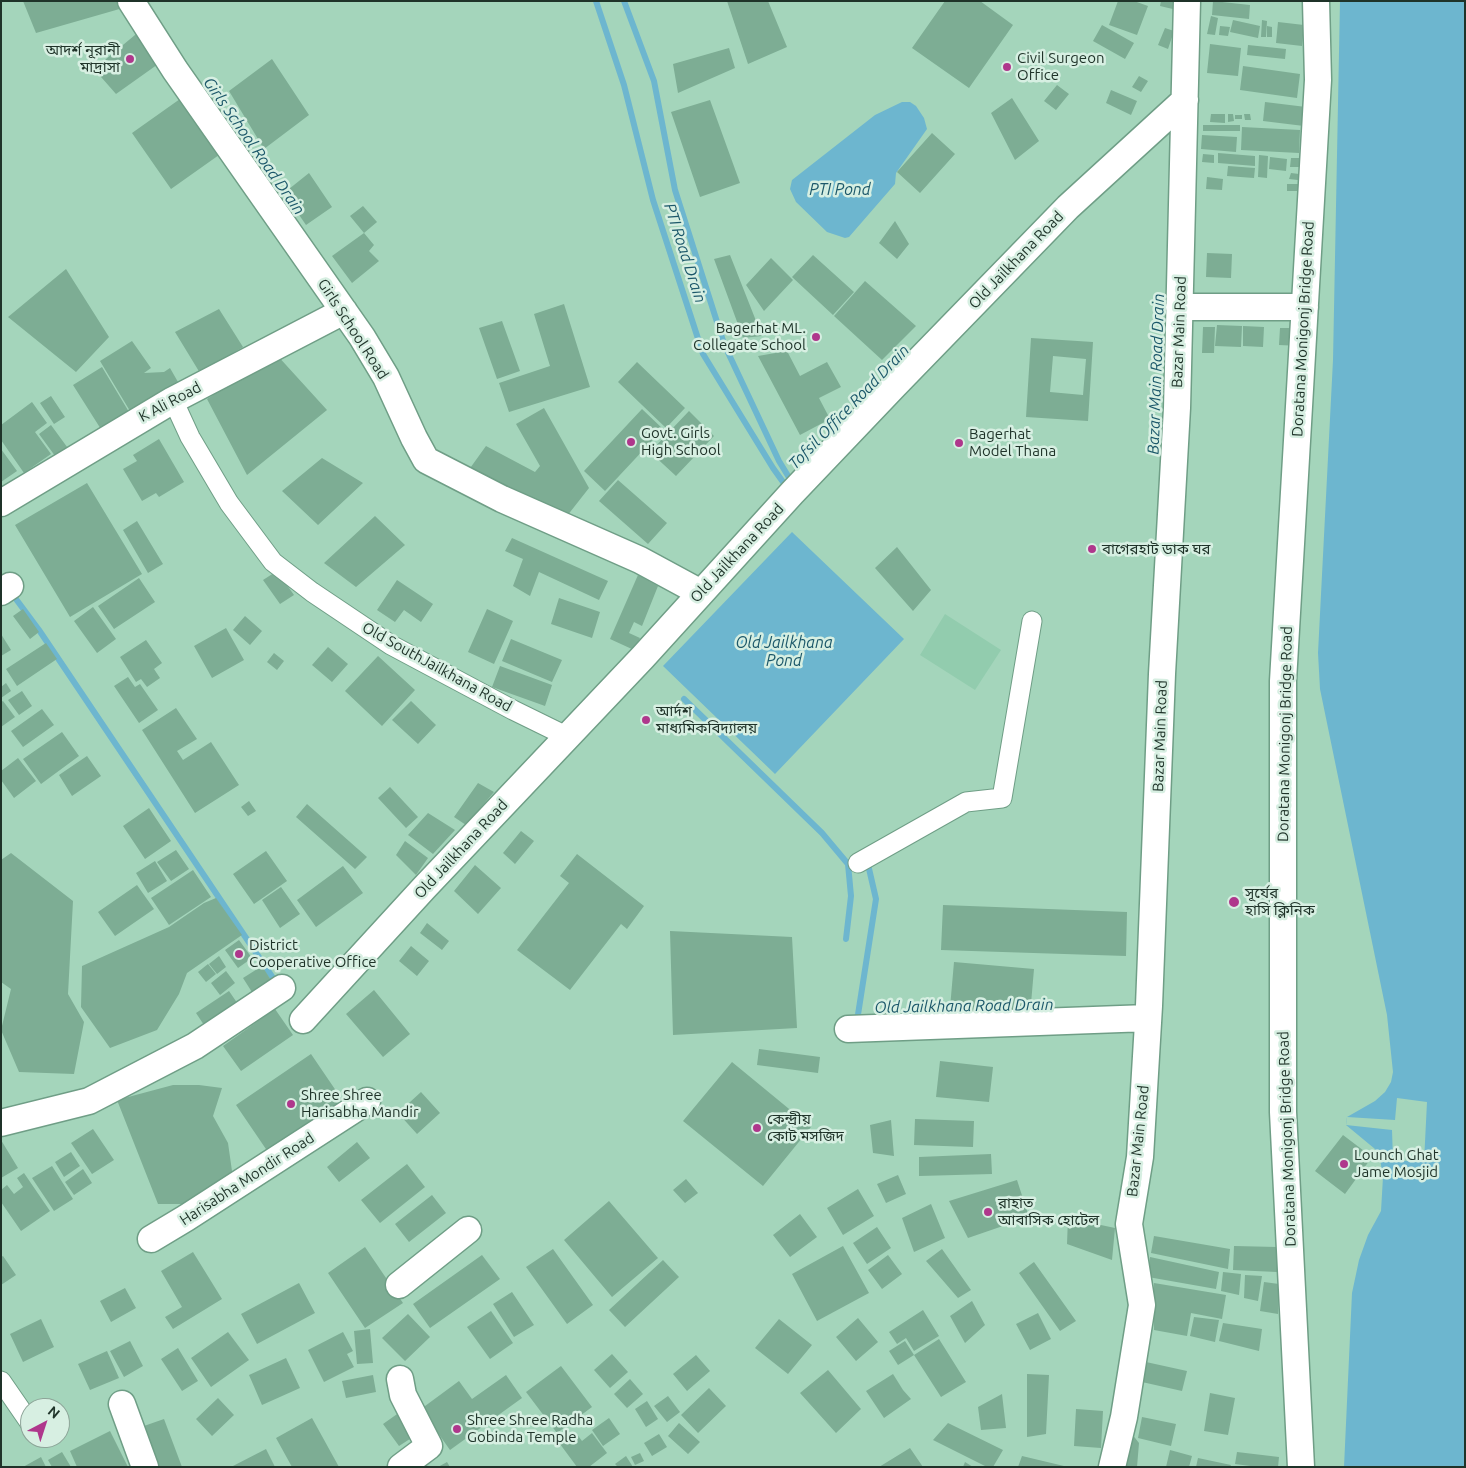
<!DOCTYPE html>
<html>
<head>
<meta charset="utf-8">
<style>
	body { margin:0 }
	#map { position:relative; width:1466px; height:1468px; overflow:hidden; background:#a4d5bb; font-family:Ubuntu,sans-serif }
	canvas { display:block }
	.frame { position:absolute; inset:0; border:2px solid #1f3329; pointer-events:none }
	.north { position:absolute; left:20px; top:1398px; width:50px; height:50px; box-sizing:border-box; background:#d7efe2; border:1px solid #8da498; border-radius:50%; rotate:40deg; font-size:14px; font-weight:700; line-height:20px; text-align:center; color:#1f3329 }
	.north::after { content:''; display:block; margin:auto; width:18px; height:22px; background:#af378c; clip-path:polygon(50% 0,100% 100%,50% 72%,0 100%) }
</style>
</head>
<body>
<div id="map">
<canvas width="1466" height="1468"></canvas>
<div class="frame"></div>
<div class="north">N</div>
</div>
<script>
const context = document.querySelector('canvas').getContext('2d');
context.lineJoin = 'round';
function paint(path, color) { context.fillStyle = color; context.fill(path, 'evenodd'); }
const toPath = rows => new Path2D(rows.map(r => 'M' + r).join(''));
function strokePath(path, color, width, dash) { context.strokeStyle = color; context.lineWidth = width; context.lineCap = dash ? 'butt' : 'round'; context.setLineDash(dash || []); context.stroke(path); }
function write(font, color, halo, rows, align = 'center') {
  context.font = font + ' Ubuntu,"Noto Sans Bengali",sans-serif'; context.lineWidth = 5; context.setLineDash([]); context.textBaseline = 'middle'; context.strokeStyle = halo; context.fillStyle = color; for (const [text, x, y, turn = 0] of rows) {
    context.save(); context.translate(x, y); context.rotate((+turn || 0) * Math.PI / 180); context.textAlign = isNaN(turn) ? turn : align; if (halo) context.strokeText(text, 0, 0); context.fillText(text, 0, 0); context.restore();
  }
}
const built = toPath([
	[945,614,1001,650,975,690,920,655]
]);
const water = toPath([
	[1340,1,1465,1,1465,1467,1344,1467,1352,1293,1359,1260,1368,1235,1381,1211,1383,1177,1380,1159,1375,1149,1346,1125,1347,1117,1375,1101,1385,1092,1391,1082,1393,1072,1387,1015,1320,689,1318,653,1333,360],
	[902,102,910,102,916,106,924,118,927,129,896,173,895,184,849,237,845,238,827,232,796,202,790,189,792,180,875,115],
	[792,532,904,639,775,774,663,666]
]);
const pier = toPath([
	[1397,1098,1427,1102,1424,1162,1393,1160,1392,1130,1346,1125,1347,1117,1395,1120]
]);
const stream = toPath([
	[596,1,624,85,653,200,703,354,773,468,788,489],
	[624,1,654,81,675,190,724,344,779,461,793,484],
	[10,591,39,630,277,984],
	[684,699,822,833,848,864,851,896,846,939],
	[858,1021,857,1021,876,899,867,860]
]);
const building = toPath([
	[23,1,119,1,123,8,36,33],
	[727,1,768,1,787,47,748,64],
	[945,1,980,1,1013,25,969,88,912,48],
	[1118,1,1134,1,1148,6,1137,35,1109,25],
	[1161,1,1179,1,1177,10,1160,6],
	[1213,1,1250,5,1249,19,1212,15],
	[1211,16,1218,18,1215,35,1207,34],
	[1233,20,1260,26,1258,38,1230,32],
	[1262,20,1267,21,1266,37,1261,37],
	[1278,22,1304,25,1302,46,1276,43],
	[1102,25,1134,43,1125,59,1093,41],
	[1220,26,1230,27,1228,36,1219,35],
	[1267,26,1272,27,1272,37,1267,37],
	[1165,28,1174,31,1168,49,1158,45],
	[141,30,161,62,116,94,94,69],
	[1210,44,1241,48,1238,76,1207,73],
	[1248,45,1286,49,1285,59,1247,55],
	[729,48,735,68,678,93,673,64],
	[272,59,309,115,264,149,229,91],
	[1243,66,1300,74,1297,98,1240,90],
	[1139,76,1148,81,1141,92,1132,87],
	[1057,85,1069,94,1056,110,1044,101],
	[1111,90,1137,101,1131,115,1106,103],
	[1012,98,1039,141,1015,160,991,113],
	[180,99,219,155,171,189,132,133],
	[710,100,740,183,700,197,671,112],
	[1265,102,1306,107,1304,126,1263,121],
	[1211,114,1225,114,1225,123,1210,122],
	[1228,114,1233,114,1234,121,1228,122],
	[1244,114,1250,114,1251,120,1245,120],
	[1235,115,1242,115,1242,119,1235,119],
	[1203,125,1240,125,1240,131,1203,131],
	[1242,127,1300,130,1299,153,1241,150],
	[932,133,955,154,920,193,897,172],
	[1202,135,1237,137,1236,152,1201,149],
	[1218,153,1255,156,1255,166,1218,163],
	[1203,154,1214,155,1214,163,1202,162],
	[1259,155,1268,156,1267,178,1258,177],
	[1270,157,1287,159,1286,171,1269,169],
	[1291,158,1300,158,1300,167,1290,167],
	[1228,166,1255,168,1254,178,1227,176],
	[309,173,332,207,306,225,284,193],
	[1291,173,1299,174,1298,180,1289,179],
	[1207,177,1223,179,1222,190,1206,189],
	[1287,184,1299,184,1299,191,1287,191],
	[363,206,377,222,364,233,374,245,369,251,379,261,352,283,332,256,364,233,350,216],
	[895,221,909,244,897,259,879,243],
	[1207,253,1232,254,1231,278,1206,277],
	[730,255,762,336,743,338,714,259],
	[813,255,854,292,833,315,792,277],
	[771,258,793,280,764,311,746,285],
	[66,269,109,337,76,372,8,317],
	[865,281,916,326,882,360,834,316],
	[564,304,590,387,509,412,499,383,550,366,534,314],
	[219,309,243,347,200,373,175,332],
	[502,321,520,371,497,379,479,328],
	[1217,325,1242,326,1241,347,1215,346],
	[1243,326,1264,327,1263,347,1243,346],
	[1203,327,1215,327,1214,353,1202,353],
	[1280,328,1301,328,1301,346,1279,345],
	[1031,338,1093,342,1088,421,1026,417],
	[1053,356,1086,359,1083,395,1050,392],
	[132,341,151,368,144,373,164,372,170,368,182,389,133,416,100,361],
	[787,351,800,376,827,362,841,387,819,398,830,419,800,435,758,356],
	[276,354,327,410,247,475,207,399],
	[637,362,685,408,666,428,618,382],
	[102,367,132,417,104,434,73,385],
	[51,396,65,417,54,424,40,403],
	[32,402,47,423,35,432,51,454,24,473,1,440,1,425],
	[544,408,589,488,567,516,468,471,486,446,535,472,540,466,516,424],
	[642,409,663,429,605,491,584,471],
	[689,411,714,436,676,476,650,452],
	[51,425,70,451,58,460,39,434],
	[159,439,184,482,159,497,156,493,142,501,123,469,137,461,133,455],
	[1,449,17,471,1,482],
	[322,458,363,483,318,525,282,491],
	[618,480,667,523,648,544,599,501],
	[87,483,142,574,70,617,15,525],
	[375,516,405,545,356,587,324,563],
	[137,521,163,564,148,573,123,530],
	[512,538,608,581,599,600,539,572,530,596,513,586,523,559,505,551],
	[897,547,931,590,913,611,875,568],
	[277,571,294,595,280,604,263,580],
	[638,575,658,586,642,626,634,622,629,633,640,638,634,650,610,639],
	[139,578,155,602,114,629,98,606],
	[397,580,433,604,421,622,404,610,395,622,377,610],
	[559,598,600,612,592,638,551,624],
	[93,607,116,639,97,653,74,621],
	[23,609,39,632,30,639,13,616],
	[487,609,513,621,494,664,468,652],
	[245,616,262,631,250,645,233,630],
	[226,628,244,660,212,678,194,646],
	[1,634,11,650,1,656],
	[511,639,562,660,552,682,502,661],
	[146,640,162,663,154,669,160,678,147,687,141,679,136,682,120,657],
	[46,643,57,659,17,686,6,669],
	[328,647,348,664,332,682,312,665],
	[274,653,284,661,277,670,267,662],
	[378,656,415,690,382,726,345,691],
	[500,666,552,685,545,706,492,687],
	[128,677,135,687,140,684,158,710,139,723,114,686],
	[6,683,11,691,1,698,1,687],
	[22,691,32,706,19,715,8,700],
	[3,701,15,717,1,727,1,702],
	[411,701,436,725,418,744,392,720],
	[176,708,197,739,177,751,183,760,211,742,239,785,195,813,142,730],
	[42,709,54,725,23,747,11,731],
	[62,732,79,756,41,784,23,759],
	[87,756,101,776,72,796,59,775],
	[18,758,36,781,14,798,1,780,1,771],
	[478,783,494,792,466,825,454,817],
	[390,787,418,817,406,828,378,798],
	[249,801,256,811,248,816,241,807],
	[307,804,367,857,355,869,296,817],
	[149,808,171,841,145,859,123,826],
	[428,813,455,830,433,854,408,835],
	[521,831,534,841,515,864,503,853],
	[405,841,428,858,416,875,396,855],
	[176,850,189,869,171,881,157,862],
	[266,851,287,881,254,904,233,874],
	[11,853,73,901,68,994,84,1022,74,1074,19,1072,1,1030,11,989,1,982,1,860],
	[577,854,644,906,627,929,621,924,570,990,517,950,569,883,560,876],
	[155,861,167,881,148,893,136,873],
	[475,865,501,888,478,914,454,891],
	[343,866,363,893,316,927,297,900],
	[193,870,211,897,169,925,151,898],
	[137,885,154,909,115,936,98,912],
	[281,887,300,914,280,928,262,900],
	[216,898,242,935,187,973,179,994,157,1030,110,1048,81,1007,82,966,169,927,204,903],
	[943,905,1127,912,1126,956,941,950],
	[427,923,449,941,442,950,420,933],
	[670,931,792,937,797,1028,673,1035],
	[239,940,252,958,238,968,225,950],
	[411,946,429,961,417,976,399,961],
	[219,956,226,967,217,974,209,964],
	[954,962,1034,969,1030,1015,950,1008],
	[208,964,216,974,206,982,198,972],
	[262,966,276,988,257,1000,243,978],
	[226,971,235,983,220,995,211,983],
	[374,990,410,1034,383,1057,346,1014],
	[229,991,242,1010,204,1025,196,1013],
	[275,1009,293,1035,241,1071,223,1046],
	[759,1049,820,1057,818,1073,757,1065],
	[311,1054,345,1104,270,1155,236,1105],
	[940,1061,993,1067,989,1102,936,1097],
	[732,1062,811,1127,763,1186,683,1121],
	[173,1085,199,1085,222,1088,213,1116,228,1143,233,1178,193,1204,158,1204,117,1100],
	[421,1092,440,1113,417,1134,398,1113],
	[915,1119,974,1121,973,1147,914,1145],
	[891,1120,894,1156,873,1153,870,1125],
	[93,1129,114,1160,92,1174,71,1143],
	[1343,1135,1372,1157,1345,1194,1315,1171],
	[1,1140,18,1168,1,1178],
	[357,1142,370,1158,339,1182,327,1167],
	[71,1152,80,1166,64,1177,55,1162],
	[991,1154,992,1174,919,1176,919,1157],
	[407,1164,425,1187,380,1223,361,1200],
	[52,1166,73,1199,54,1211,32,1178],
	[83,1169,92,1183,74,1195,65,1182],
	[24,1173,50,1211,21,1231,1,1202,1,1190,7,1185,14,1194,23,1187,17,1178],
	[898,1175,906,1194,886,1203,877,1184],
	[686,1179,698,1193,685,1203,673,1190],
	[1017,1180,1029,1217,968,1238,949,1201],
	[858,1189,874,1216,843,1235,827,1208],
	[432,1195,446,1213,409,1242,395,1224],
	[609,1201,658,1258,612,1297,564,1240],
	[931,1204,945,1238,914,1252,902,1218],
	[800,1214,817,1237,790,1257,773,1235],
	[1068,1218,1115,1228,1112,1260,1067,1244],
	[877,1227,891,1248,867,1264,853,1243],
	[1154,1236,1230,1249,1228,1269,1151,1253],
	[843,1246,869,1293,817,1321,792,1274],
	[1234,1246,1277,1247,1277,1272,1233,1270],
	[365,1247,403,1303,365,1328,328,1273],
	[553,1249,593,1305,567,1324,526,1267],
	[942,1249,971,1290,958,1298,926,1261],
	[193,1252,222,1299,173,1329,165,1317,182,1307,161,1271],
	[482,1255,500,1279,430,1328,413,1304],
	[888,1255,902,1274,882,1289,868,1270],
	[3,1256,16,1275,1,1285,1,1257],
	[1150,1257,1219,1272,1216,1289,1148,1277],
	[663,1260,679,1277,625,1327,609,1310],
	[1034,1262,1076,1321,1060,1331,1019,1273],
	[1223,1272,1241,1274,1239,1295,1221,1291],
	[1245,1275,1262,1276,1258,1301,1244,1298],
	[1264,1282,1279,1284,1278,1314,1260,1311],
	[299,1283,315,1313,257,1344,241,1314],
	[1154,1283,1226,1295,1222,1319,1191,1313,1187,1336,1154,1330],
	[125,1288,136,1308,111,1322,100,1301],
	[512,1292,534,1325,514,1337,493,1304],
	[972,1301,985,1325,965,1343,950,1316],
	[923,1310,939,1336,914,1351,906,1338,897,1344,889,1332],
	[491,1311,513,1343,490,1359,467,1327],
	[1038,1313,1051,1339,1030,1350,1016,1324],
	[408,1314,430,1337,405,1361,382,1338],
	[1194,1317,1219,1320,1215,1342,1190,1336],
	[858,1318,878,1342,856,1361,836,1337],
	[41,1319,54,1347,23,1362,10,1334],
	[779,1319,812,1345,788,1374,755,1348],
	[1223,1323,1262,1329,1259,1351,1219,1341],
	[370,1329,373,1363,357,1364,354,1331],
	[228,1332,249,1360,211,1387,191,1358],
	[343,1332,353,1351,347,1354,354,1367,324,1382,308,1350],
	[939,1339,966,1382,941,1397,914,1355],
	[130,1341,143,1366,124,1377,110,1351],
	[905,1341,914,1355,898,1365,889,1351],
	[178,1348,198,1381,182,1391,161,1359],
	[107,1351,119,1378,90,1390,78,1364],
	[612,1354,628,1372,610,1388,594,1370],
	[696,1355,710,1371,687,1391,673,1374],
	[286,1358,300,1388,262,1405,249,1375],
	[1146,1362,1187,1371,1182,1391,1142,1382],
	[561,1366,592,1407,557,1433,526,1392],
	[828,1370,861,1409,836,1433,800,1393],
	[893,1374,903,1390,911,1399,884,1418,866,1391],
	[1027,1374,1049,1375,1046,1434,1027,1437],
	[373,1375,376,1392,346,1398,342,1381],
	[506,1375,522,1398,450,1450,421,1409,459,1381,472,1399],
	[630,1379,643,1394,627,1408,614,1394],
	[709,1388,726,1406,698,1433,681,1415],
	[1210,1393,1235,1398,1228,1435,1204,1431],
	[1002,1394,1006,1428,981,1430,978,1407],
	[668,1396,680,1412,667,1422,654,1406],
	[218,1398,234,1415,212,1436,196,1419],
	[647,1401,658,1419,646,1427,635,1409],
	[1076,1409,1103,1411,1101,1448,1074,1446],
	[400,1412,416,1435,399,1446,383,1424],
	[1142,1417,1176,1424,1171,1446,1138,1438],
	[312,1418,339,1467,292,1467,276,1438],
	[609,1418,620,1434,603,1446,592,1430],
	[164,1419,182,1467,159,1467,144,1426],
	[679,1423,700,1442,688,1454,668,1436],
	[948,1423,1003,1450,993,1467,987,1467,933,1440],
	[1128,1429,1139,1443,1137,1467,1125,1467],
	[110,1431,128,1467,77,1467,70,1451],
	[576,1433,582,1441,592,1433,607,1453,589,1467,577,1467,560,1444],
	[659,1434,667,1447,652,1456,644,1443],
	[910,1448,923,1467,879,1467],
	[266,1449,275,1467,231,1467],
	[1170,1450,1192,1456,1189,1467,1166,1467],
	[62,1452,71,1467,52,1467,48,1460],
	[1237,1452,1279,1457,1278,1467,1258,1467,1235,1464],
	[640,1453,644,1461,635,1465,631,1457],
	[626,1456,633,1467,618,1467,615,1464],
	[1022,1456,1064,1466,1064,1467,1018,1467],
	[41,1457,46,1467,23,1467],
	[1198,1458,1231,1465,1230,1467,1196,1467],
	[447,1462,450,1467,438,1467],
	[965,1462,973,1467,963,1467]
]);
const street = toPath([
	[173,400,190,437,229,503,273,562,312,592,391,645,513,710,566,736],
	[858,863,966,802,1002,798,1032,621],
	[1,1381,30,1423]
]);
const secondary = toPath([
	[131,1,175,70,362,337,386,377,414,438,426,460,502,499,640,560,701,593],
	[1179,307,1305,307],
	[1,503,173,400,344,311],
	[1,592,10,586],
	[303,1020,424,888,643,657,792,493,894,386,1068,207,1185,100],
	[848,1029,1148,1018],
	[1,1123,89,1101,195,1046,282,988],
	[151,1239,186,1218,367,1101],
	[399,1285,468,1230],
	[400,1379,403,1395,429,1446,401,1467],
	[122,1404,145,1467],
	[1112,1467,1124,1417,1142,1305,1129,1224,1140,1157,1149,1006,1162,674,1177,408,1187,1],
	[1301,1467,1283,1112,1283,681,1318,80,1316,1]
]);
const markers = [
	[130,59,5,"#af378c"],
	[1007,67,5,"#af378c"],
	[816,337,5,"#af378c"],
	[631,442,5,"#af378c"],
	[959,443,5,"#af378c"],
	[1092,549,5,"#af378c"],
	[646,720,5,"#af378c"],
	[1234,902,6,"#af378c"],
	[239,954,5,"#af378c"],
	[291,1104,5,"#af378c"],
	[757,1128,5,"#af378c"],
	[1344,1164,5,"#af378c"],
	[988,1212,5,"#af378c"],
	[457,1429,5,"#af378c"]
];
const poiNames = [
	["আদর্শ নূরানী",120,50,"right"],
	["মাদ্রাসা",120,67,"right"],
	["Civil Surgeon",1017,58],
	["Office",1017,75],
	["Bagerhat ML.",806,328,"right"],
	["Collegate School",806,345,"right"],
	["Govt. Girls",641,433],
	["High School",641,450],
	["Bagerhat",969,434],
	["Model Thana",969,451],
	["বাগেরহাট ডাক ঘর",1102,549],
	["আর্দশ",656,711],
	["মাধ্যমিকবিদ্যালয়",656,728],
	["সূর্যের",1245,893],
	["হাসি ক্লিনিক",1245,910],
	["District",249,945],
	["Cooperative Office",249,962],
	["Shree Shree",301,1095],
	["Harisabha Mandir",301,1112],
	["কেন্দ্রীয়",767,1119],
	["কোট মসজিদ",767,1136],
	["Lounch Ghat",1354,1155],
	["Jame Mosjid",1354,1172],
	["রাহাত",998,1203],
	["আবাসিক হোটেল",998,1220],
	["Shree Shree Radha",467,1420],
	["Gobinda Temple",467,1437]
];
const streetNames = [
	["Old Jailkhana Road",1016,260,-46],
	["Girls School Road",353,329,57],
	["Doratana Monigonj Bridge Road",1303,329,-87],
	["Bazar Main Road",1179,332,-88],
	["K Ali Road",170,402,-28],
	["Old Jailkhana Road",737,553,-47],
	["Old SouthJailkhana Road",437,667,29],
	["Doratana Monigonj Bridge Road",1285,734,-89],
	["Bazar Main Road",1160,736,-88],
	["Old Jailkhana Road",461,849,-47],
	["Doratana Monigonj Bridge Road",1287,1139,-92],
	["Bazar Main Road",1138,1141,-84],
	["Harisabha Mondir Road",247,1179,-33]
];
const waterNames = [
	["Girls School Road Drain",254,146,55],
	["PTI Pond",840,190],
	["PTI Road Drain",685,253,72],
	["Bazar Main Road Drain",1156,374,-88],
	["Tofsil Office Road Drain",849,407,-46],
	["Old Jailkhana",784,643],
	["Pond",784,661],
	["Old Jailkhana Road Drain",964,1006,-1]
];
paint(built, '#92ccae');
paint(water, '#6db6cf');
paint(pier, '#a4d5bb');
strokePath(stream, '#6db6cf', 6);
paint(building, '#7dad94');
strokePath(street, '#6f9e86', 21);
strokePath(secondary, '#6f9e86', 29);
strokePath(street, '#fff', 19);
strokePath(secondary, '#fff', 26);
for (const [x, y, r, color] of markers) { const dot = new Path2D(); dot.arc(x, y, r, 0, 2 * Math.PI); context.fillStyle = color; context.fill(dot); strokePath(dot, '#d7efe2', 2); }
write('15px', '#1f3329', '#d7efe2', poiNames, 'left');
write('15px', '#1f3329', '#d7efe2', streetNames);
write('italic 16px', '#1c586a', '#d7efe2', waterNames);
</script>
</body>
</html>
